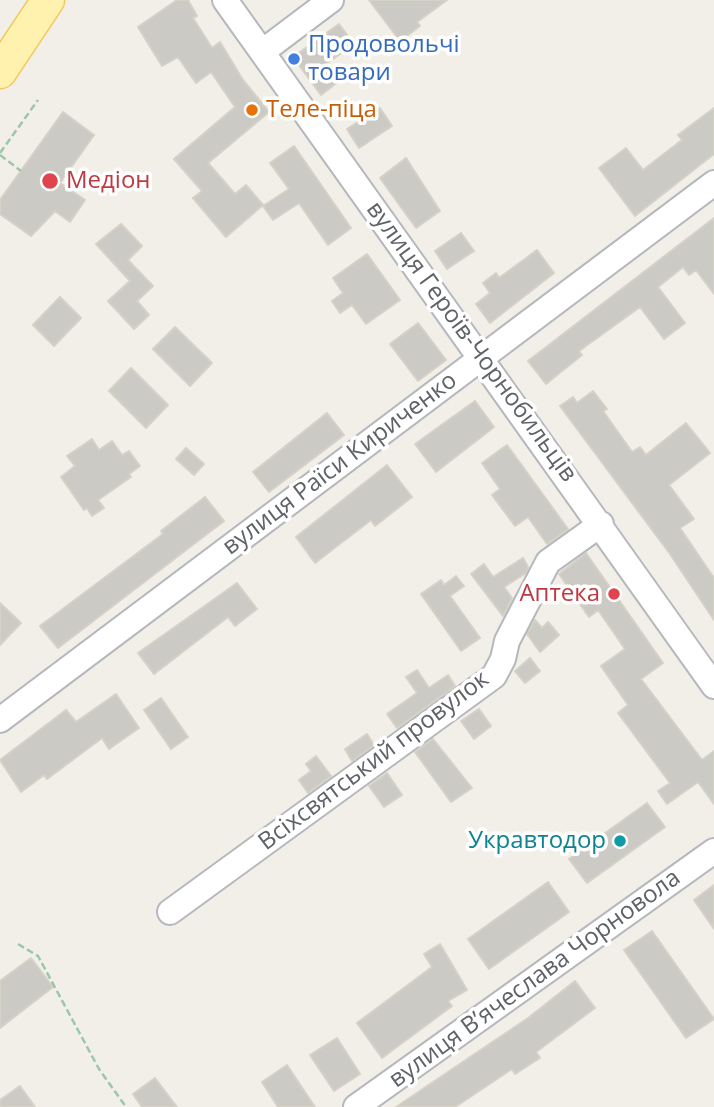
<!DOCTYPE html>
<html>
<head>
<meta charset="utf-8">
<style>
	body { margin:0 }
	canvas { display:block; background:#f1efe8 }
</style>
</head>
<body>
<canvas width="714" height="1107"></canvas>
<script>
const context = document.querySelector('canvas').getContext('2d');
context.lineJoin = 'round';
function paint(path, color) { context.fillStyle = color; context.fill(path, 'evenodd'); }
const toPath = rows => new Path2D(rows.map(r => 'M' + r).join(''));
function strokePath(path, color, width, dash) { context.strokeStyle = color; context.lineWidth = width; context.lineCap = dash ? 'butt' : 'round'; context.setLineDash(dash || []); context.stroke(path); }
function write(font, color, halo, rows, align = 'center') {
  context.font = font + ' "Open Sans",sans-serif'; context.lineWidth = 7; context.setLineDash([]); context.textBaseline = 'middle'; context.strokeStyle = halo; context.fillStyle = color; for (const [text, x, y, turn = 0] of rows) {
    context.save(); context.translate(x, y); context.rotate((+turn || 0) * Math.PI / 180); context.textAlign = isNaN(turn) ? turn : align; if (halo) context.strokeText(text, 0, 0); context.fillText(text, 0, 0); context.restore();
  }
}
const building = toPath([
	[177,0,188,0,197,16,193,18,212,48,220,42,243,80,269,112,208,163,235,194,246,185,263,205,226,237,193,198,202,191,174,159,235,107,211,72,196,83,178,57,162,66,138,27,177,0],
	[369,0,447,0,417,22,420,26,400,41,369,0],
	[339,24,354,44,326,64,339,81,321,95,293,57,339,24],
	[380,108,392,126,359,148,347,129,380,108],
	[714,108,714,154,635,216,599,168,626,148,643,170,682,140,678,135,714,108],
	[63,112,94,135,60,183,85,200,70,222,55,211,31,236,0,214,0,200,63,112],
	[294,146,351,228,328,245,299,203,273,220,263,206,289,189,270,163,294,146],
	[406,158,440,211,416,228,380,178,406,158],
	[714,218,714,294,696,270,689,275,683,267,658,287,685,323,664,339,640,307,579,351,582,355,546,384,528,361,714,218],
	[121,224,142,246,128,260,153,286,137,301,149,315,134,329,108,301,130,281,96,244,121,224],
	[461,233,474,251,447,269,435,251,461,233],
	[537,250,554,273,490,323,476,304,490,293,483,283,496,273,499,278,537,250],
	[367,254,400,300,366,324,352,305,340,313,332,301,343,293,333,278,367,254],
	[60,297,81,318,54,346,33,325,60,297],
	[418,323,446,360,418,381,390,344,418,323],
	[175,327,212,363,190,386,153,349,175,327],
	[131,368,168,405,146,428,109,391,131,368],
	[593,391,607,409,603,411,632,452,640,447,646,455,686,423,710,453,669,485,694,519,680,528,714,578,714,620,670,554,560,406,573,397,577,403,593,391],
	[475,401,494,427,436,472,415,444,475,401],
	[327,413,344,435,269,492,253,472,327,413],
	[92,439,99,450,112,441,122,455,129,451,140,466,129,474,131,477,98,500,104,508,92,516,87,508,84,510,61,477,75,466,67,456,92,439],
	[507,445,568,529,547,544,528,517,515,526,492,495,500,489,482,463,507,445],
	[186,448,204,464,194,475,176,459,186,448],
	[387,465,412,497,375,526,371,520,315,563,296,537,387,465],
	[205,497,224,521,58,648,40,626,163,534,161,531,205,497],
	[586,553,663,663,641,679,702,760,714,751,714,804,698,782,667,804,658,791,670,783,618,713,628,705,601,666,625,649,598,610,589,617,559,574,586,553],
	[523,558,528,567,526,573,504,587,512,598,503,616,471,574,484,564,493,577,523,558],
	[456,576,464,586,450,596,480,638,461,651,421,594,441,580,444,585,456,576],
	[237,583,257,609,235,626,228,617,154,674,138,653,237,583],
	[0,603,21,623,0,645,0,603],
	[535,620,542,628,548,622,559,635,540,652,527,634,535,620],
	[530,658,540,671,525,683,515,671,530,658],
	[417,670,429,688,448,675,455,686,397,728,387,714,417,693,406,677,417,670],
	[116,694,139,728,109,749,102,738,47,779,44,775,21,792,0,760,66,710,76,722,116,694],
	[161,698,188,737,171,749,144,710,161,698],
	[479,709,491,726,474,739,461,721,479,709],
	[367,734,374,745,352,761,345,749,367,734],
	[433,739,472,788,451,802,415,752,433,739],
	[316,756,331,776,308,793,299,780,311,771,306,764,316,756],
	[387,773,402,795,384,807,369,786,387,773],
	[647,803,665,827,587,883,569,859,647,803],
	[548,882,569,912,489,969,468,939,548,882],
	[714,885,714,929,694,900,714,885],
	[652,931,714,1019,686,1038,624,950,652,931],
	[440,944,467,990,448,1001,452,1006,382,1058,357,1023,432,967,424,954,440,944],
	[31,958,53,987,0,1028,0,981,31,958],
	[575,981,595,1008,536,1052,540,1058,515,1074,512,1069,455,1107,396,1107,528,1018,575,981],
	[337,1038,360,1074,334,1091,310,1055,337,1038],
	[287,1065,315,1107,278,1107,262,1082,287,1065],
	[155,1078,177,1107,142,1107,133,1094,155,1078],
	[20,1086,35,1107,0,1107,0,1100,20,1086]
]);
const path = toPath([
	[0,153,38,100],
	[0,155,21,171],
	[18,944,38,956,99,1069,126,1107]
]);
const minor = toPath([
	[225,0,714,686],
	[262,52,331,0],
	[0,720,714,183],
	[170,912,494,676,503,659,507,641,548,562,601,524],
	[356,1107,714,851]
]);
const major = toPath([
	[0,72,48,0]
]);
const markers = [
	[294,59,7,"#3f7fe0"],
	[252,110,7,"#e8710a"],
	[50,181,9,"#e0444e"],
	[614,594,7,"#e0444e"],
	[620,841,7,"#0f9aa8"]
];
const shopNames = [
	["Продовольчі",308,45],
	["товари",308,73]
];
const foodNames = [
	["Теле-піца",266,110]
];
const healthNames = [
	["Медіон",66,181],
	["Аптека",600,594,"right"]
];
const streetNames = [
	["вулиця Героїв-Чорнобильців",471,342,54],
	["вулиця Раїси Кириченко",340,464,-37],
	["Всіхсвятський провулок",374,761,-37],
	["вулиця Вʼячеслава Чорновола",535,979,-36]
];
const cultureNames = [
	["Укравтодор",606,841]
];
paint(building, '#cccac5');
strokePath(building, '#d6d1c6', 2);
strokePath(minor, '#b5b8bc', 28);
strokePath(major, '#f2c960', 35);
strokePath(path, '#9cc7a9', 2.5, [7, 3.5]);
strokePath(minor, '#fff', 24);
strokePath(major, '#fff2af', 32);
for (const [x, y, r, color] of markers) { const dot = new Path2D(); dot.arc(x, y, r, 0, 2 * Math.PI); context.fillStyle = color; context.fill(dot); strokePath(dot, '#fff', 2.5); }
write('24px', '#366cbe', '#fff', shopNames, 'left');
write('24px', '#c56008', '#fff', foodNames, 'left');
write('24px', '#be3a42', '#fff', healthNames, 'left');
write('24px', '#5f6368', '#fff', streetNames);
write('24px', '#0d838f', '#fff', cultureNames, 'right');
</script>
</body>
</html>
